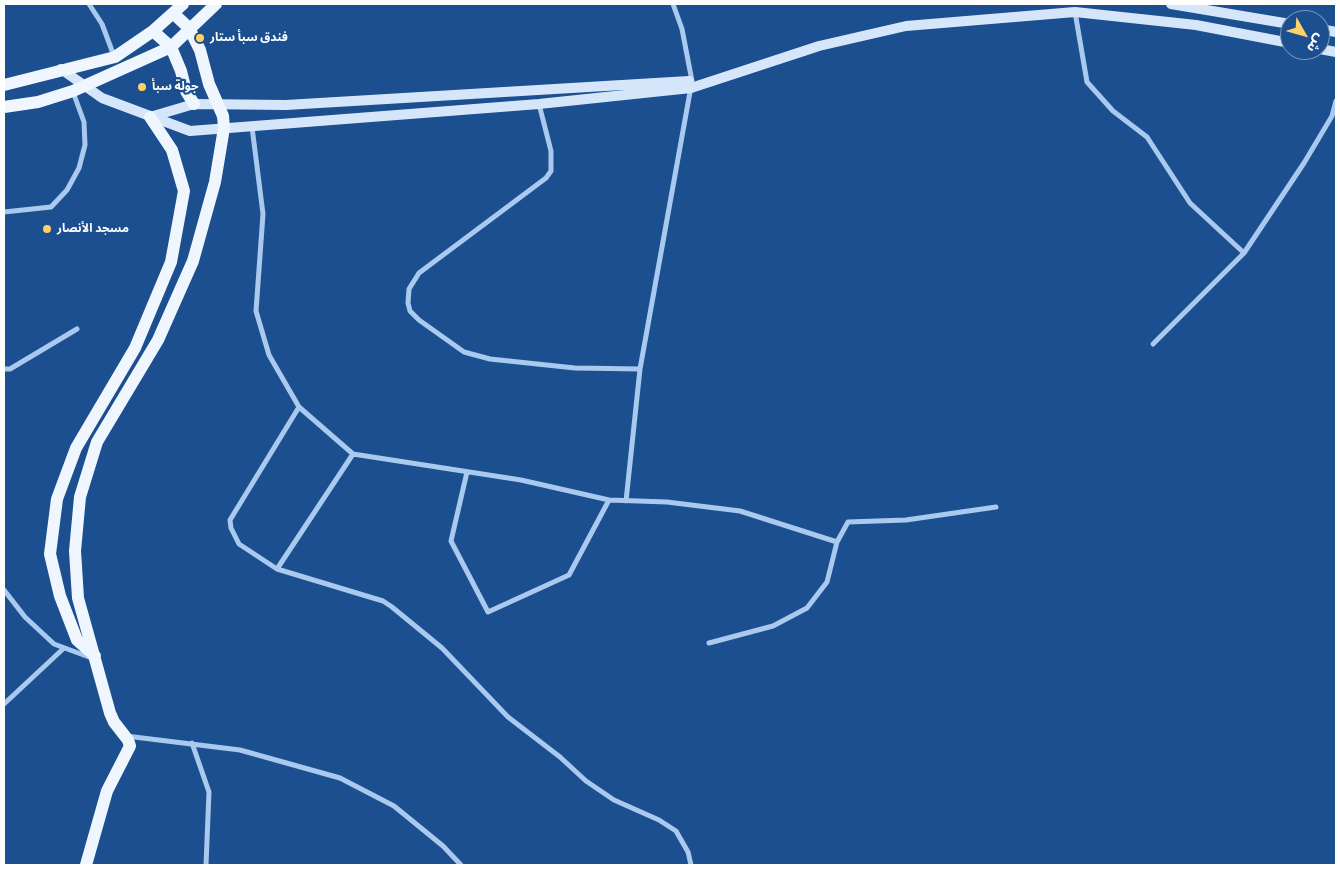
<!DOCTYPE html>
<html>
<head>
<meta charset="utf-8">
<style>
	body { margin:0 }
	#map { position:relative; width:1340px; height:869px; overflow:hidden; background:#1b4f8f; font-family:"Archivo Narrow","Noto Sans Arabic",sans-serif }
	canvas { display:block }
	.frame { position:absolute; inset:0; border:5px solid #fff; pointer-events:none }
	.north { position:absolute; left:1280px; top:10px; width:50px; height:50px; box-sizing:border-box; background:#1b4f8f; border:1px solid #7695bc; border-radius:50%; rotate:128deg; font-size:14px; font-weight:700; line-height:20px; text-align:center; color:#fff }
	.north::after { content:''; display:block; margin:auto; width:18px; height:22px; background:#ffd166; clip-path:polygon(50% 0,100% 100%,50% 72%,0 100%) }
</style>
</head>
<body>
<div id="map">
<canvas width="1340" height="869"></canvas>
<div class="frame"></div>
<div class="north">ش</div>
</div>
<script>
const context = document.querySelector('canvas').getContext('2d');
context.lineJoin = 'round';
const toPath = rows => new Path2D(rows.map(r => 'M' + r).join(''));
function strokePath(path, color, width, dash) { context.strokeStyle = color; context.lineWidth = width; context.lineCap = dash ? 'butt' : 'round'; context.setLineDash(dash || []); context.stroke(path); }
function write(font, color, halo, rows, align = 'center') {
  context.font = font + ' "Archivo Narrow","Noto Sans Arabic",sans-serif'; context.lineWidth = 4.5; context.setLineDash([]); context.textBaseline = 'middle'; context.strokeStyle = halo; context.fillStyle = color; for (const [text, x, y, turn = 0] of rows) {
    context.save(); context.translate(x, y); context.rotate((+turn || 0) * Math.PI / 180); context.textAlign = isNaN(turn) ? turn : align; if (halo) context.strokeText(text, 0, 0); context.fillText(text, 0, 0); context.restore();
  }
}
const street = toPath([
	[89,4,102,24,114,56],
	[1075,12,1087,82,1113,111,1147,137,1190,203,1244,253],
	[539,104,551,151,551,171,546,178,419,273,409,289,408,303,410,311,419,320,464,352,490,359,575,368,640,369],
	[252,127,263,214,256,311,269,355,299,407,353,454,521,480,609,500,667,502,740,511,837,542],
	[4,212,51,207,67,190,79,168,85,145,84,122,73,92],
	[1153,344,1244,253,1304,163,1332,116,1336,101],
	[4,369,10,369,77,329],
	[299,407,230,520,231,528,239,544,277,569,383,601,392,607,442,648,508,717,560,757,586,781,614,800,659,820,676,831,688,852,691,865],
	[467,472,451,541,488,612,569,575,609,500],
	[626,501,640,369,692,81,682,29,673,4],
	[277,569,353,454],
	[4,590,25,617,54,644,89,657],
	[709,643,773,626,807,608,827,582,837,542,848,522,906,520,996,507],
	[4,704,64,648],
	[126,736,240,750,340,778,394,806,443,846,461,865],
	[192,743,209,792,206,865]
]);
const secondary = toPath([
	[1171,4,1290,24],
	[1320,29,1336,32],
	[1320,49,1336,52],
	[61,69,102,98,190,131,539,104,691,88,819,46,906,26,1075,12,1196,25,1290,43],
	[150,117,194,104,286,105,689,81]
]);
const primary = toPath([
	[153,31,171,47,181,71,186,91,194,104],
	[4,85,115,57,153,31,183,4],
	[4,107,38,102,73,91,171,47,216,4],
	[95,656,77,640,60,596,50,554,57,499,76,448,135,348,171,262,184,191,172,150,150,117],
	[86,865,107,791,130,746,128,740,114,722,110,713,78,598,75,551,80,497,97,442,158,340,193,261,215,182,224,128,223,116,209,84,200,50,189,28,174,14]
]);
const markers = [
	[200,38,5,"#ffd166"],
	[142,87,5,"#ffd166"],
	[47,229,5,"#ffd166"]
];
const poiNames = [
	["فندق سبأ ستار",210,38],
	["جولة سبأ",152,87],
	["مسجد الأنصار",57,229]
];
strokePath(street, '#a9c9ee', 5);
strokePath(secondary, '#d6e6fa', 10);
strokePath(primary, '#f0f6ff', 12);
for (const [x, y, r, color] of markers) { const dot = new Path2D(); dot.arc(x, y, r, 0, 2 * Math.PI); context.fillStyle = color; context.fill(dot); strokePath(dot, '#1b4f8f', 2); }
write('bold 12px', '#fff', '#1b4f8f', poiNames, 'left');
</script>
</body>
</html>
